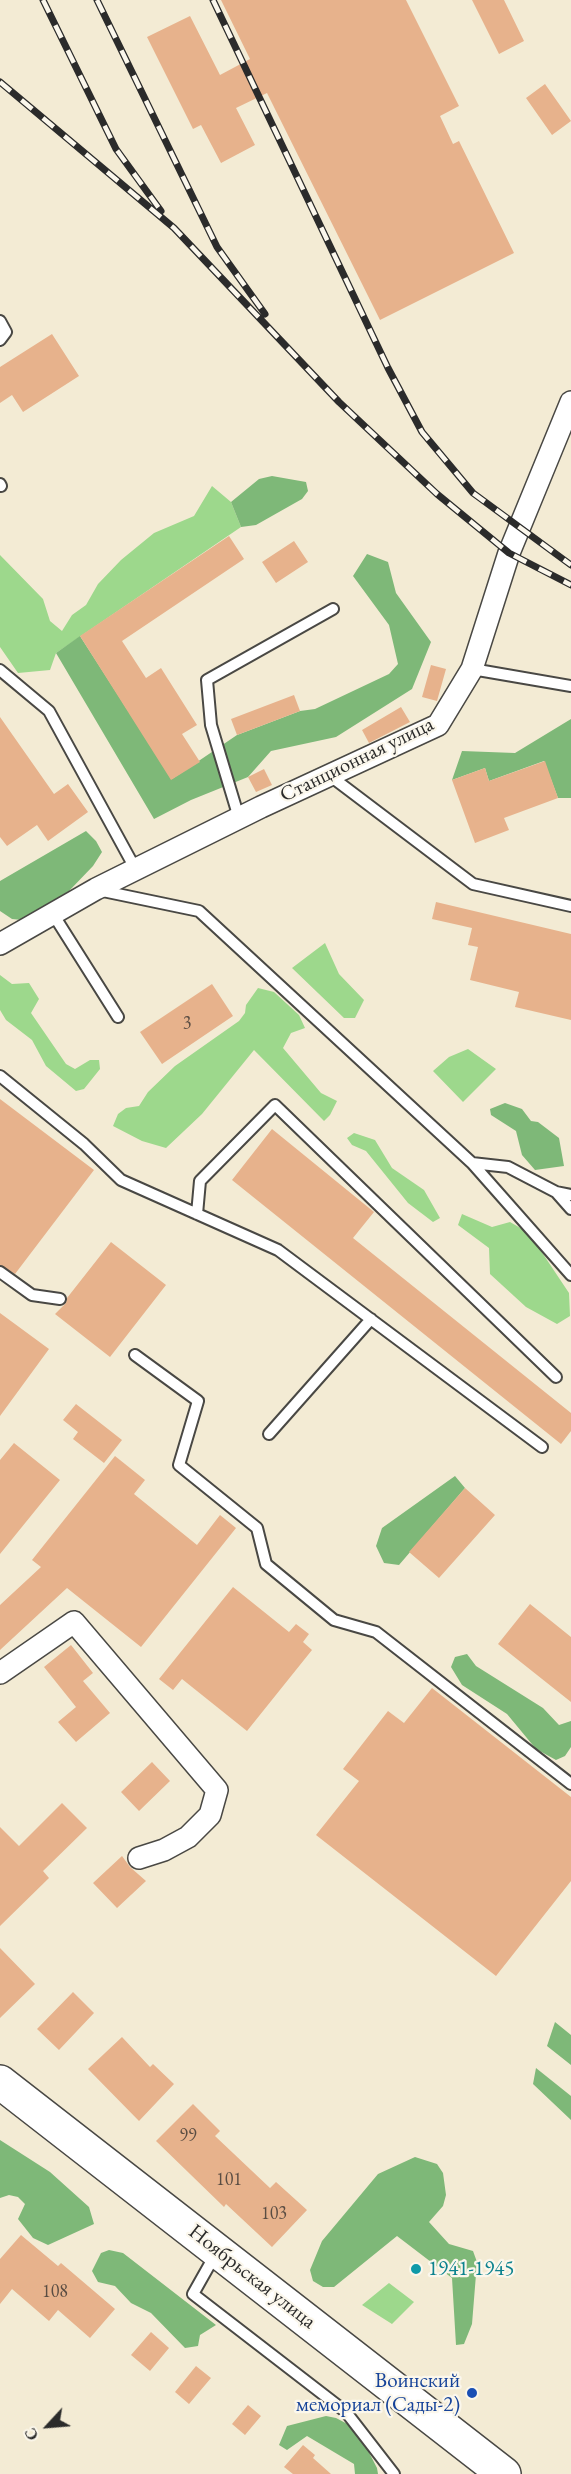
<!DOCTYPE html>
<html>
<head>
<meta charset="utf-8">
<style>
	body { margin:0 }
	#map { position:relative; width:571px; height:2474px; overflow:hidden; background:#f3ebd4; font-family:"EB Garamond",serif }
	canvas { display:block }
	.north { position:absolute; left:18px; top:2396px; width:60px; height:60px; -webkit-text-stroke:4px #fbf7ec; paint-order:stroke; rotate:244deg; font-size:16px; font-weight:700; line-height:24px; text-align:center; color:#2b2b2b }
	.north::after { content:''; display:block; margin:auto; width:21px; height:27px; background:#2b2b2b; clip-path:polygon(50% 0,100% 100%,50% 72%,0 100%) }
</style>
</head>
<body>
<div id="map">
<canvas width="571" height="2474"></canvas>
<div class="north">С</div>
</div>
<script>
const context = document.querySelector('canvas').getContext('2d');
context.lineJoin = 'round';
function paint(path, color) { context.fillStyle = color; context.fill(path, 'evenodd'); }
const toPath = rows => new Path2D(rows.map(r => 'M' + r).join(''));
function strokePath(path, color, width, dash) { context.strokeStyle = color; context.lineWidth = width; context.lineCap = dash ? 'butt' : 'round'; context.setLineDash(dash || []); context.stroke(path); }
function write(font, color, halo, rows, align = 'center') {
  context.font = font + ' "EB Garamond",serif'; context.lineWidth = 4.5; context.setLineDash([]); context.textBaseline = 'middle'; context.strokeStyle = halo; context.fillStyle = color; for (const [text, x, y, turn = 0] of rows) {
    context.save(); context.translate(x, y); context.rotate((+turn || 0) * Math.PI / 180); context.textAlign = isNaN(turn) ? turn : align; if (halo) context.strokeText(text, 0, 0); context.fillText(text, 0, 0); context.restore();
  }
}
const green = toPath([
	[212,486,231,502,241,527,56,653,50,670,18,673,0,647,0,555,43,599,50,621,62,631,72,615,86,605,98,584,121,560,154,533,194,516],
	[325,943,339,974,364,1000,355,1018,344,1018,292,968],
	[0,975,12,984,29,983,39,999,31,1013,66,1064,75,1069,90,1060,99,1060,100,1069,84,1089,76,1091,46,1066,32,1040,6,1020,0,1010],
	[258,988,274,992,299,1015,305,1028,291,1033,283,1048,321,1093,337,1101,330,1115,324,1121,254,1050,202,1114,166,1148,142,1141,113,1126,118,1114,126,1108,139,1106,148,1092,175,1066,239,1021,245,1013,246,1005],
	[468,1049,496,1069,463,1102,433,1071,449,1057],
	[354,1133,375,1140,392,1168,424,1190,440,1218,433,1222,408,1203,366,1151,352,1145,347,1138],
	[462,1214,492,1227,510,1222,529,1233,569,1293,570,1316,557,1324,526,1307,490,1274,489,1248,458,1225],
	[389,2283,414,2302,392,2324,362,2305]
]);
const forest = toPath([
	[272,476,306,482,308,491,302,499,256,525,241,527,231,502,259,479],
	[367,554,388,562,396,593,431,642,412,689,336,737,271,751,248,777,191,800,154,819,56,653,80,636,172,779,237,735,300,711,315,709,389,674,398,664,389,625,353,576],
	[571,719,571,798,558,798,544,761,489,781,485,768,452,780,462,751,515,753],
	[86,831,96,841,102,852,93,866,69,891,22,920,12,919,0,911,0,881],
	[505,1103,522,1109,531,1121,538,1122,559,1138,564,1166,535,1170,522,1155,516,1131,491,1115,490,1109],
	[455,1476,465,1488,399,1565,384,1563,376,1546,382,1528],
	[467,1654,476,1666,543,1708,559,1725,571,1721,571,1747,565,1756,556,1760,536,1749,507,1714,462,1685,451,1667,455,1657],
	[555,2022,571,2035,571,2065,547,2046],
	[536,2068,571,2096,571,2120,533,2084],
	[0,2140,50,2172,89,2207,94,2224,48,2245,33,2238,18,2219,25,2204,18,2197,9,2195,0,2198],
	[415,2157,437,2164,443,2173,446,2195,443,2206,429,2222,449,2244,473,2251,477,2262,472,2324,464,2344,456,2345,452,2278,397,2236,334,2287,323,2287,313,2281,310,2270,322,2241,378,2174],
	[109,2250,123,2253,216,2325,200,2335,198,2346,185,2348,151,2313,131,2303,115,2286,98,2282,92,2271,101,2253],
	[326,2416,336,2418,357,2429,377,2468,378,2474,355,2474,354,2464,307,2436,287,2450,279,2445,287,2426]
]);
const building = toPath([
	[221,0,406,0,459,106,440,116,453,144,459,141,514,253,380,320,267,93,236,108,255,145,221,163,201,125,193,129,147,37,190,16,220,75,250,59],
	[472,0,504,0,524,41,499,54],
	[545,84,571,121,552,135,526,98],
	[52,334,79,376,23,412,12,395,0,403,0,367],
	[229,536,244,559,122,641,146,678,161,668,197,725,182,734,200,762,171,780,80,636],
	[294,541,308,562,276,583,262,562],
	[431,665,446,669,437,701,422,697],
	[294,695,300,711,237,735,231,719],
	[401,707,410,722,369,743,362,730],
	[0,717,54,794,68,784,88,812,48,841,37,825,7,846,0,837],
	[545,761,558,798,504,818,509,830,475,843,452,780,485,768,489,781],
	[264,769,272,785,256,792,248,777],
	[436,902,571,934,571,1020,515,1007,519,992,470,980,478,947,468,945,472,928,432,919],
	[212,984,233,1016,162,1064,140,1032],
	[0,1099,94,1170,15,1274,0,1265],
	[272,1129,374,1212,353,1238,571,1413,571,1431,561,1444,232,1180],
	[111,1242,166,1285,110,1357,55,1314,66,1303,67,1298],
	[0,1313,49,1349,0,1416],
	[76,1404,122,1440,104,1463,73,1439,78,1432,63,1420],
	[14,1443,60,1480,0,1554,0,1460],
	[115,1456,145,1480,134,1494,197,1545,220,1515,236,1528,141,1647,67,1588,0,1650,0,1605,41,1567,32,1560],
	[465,1488,495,1515,439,1578,409,1552],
	[233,1587,289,1632,296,1624,309,1634,303,1642,312,1650,247,1731,182,1679,173,1690,159,1679],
	[530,1604,571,1637,571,1702,498,1644],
	[71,1645,93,1673,83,1681,110,1713,76,1742,58,1722,76,1707,44,1667],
	[432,1688,571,1797,571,1881,496,1976,316,1835,359,1781,343,1769,388,1711,404,1723],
	[152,1762,170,1781,139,1811,121,1792],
	[62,1803,87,1828,43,1871,49,1878,0,1926,0,1827,19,1846],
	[122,1856,130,1867,146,1881,117,1908,93,1883],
	[0,1948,35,1984,0,2018],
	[73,1992,94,2013,59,2050,37,2029],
	[122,2037,150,2067,153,2064,174,2084,139,2121,88,2069],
	[193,2104,220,2131,215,2136,270,2188,276,2182,307,2210,272,2247,226,2204,224,2207,156,2141],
	[21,2235,58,2266,61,2263,115,2309,90,2338,58,2310,49,2321,12,2289,0,2304,0,2259],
	[151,2332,169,2348,150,2371,131,2355],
	[196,2366,211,2378,189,2404,175,2392],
	[248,2405,261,2416,245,2435,232,2424],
	[303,2445,315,2455,313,2458,331,2474,293,2474,284,2467]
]);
const service = toPath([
	[0,321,6,332,0,340],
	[0,484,1,486],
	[472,669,571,686],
	[0,670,49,711,136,870],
	[329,775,473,884,571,906],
	[239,818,211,725,207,680,333,609],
	[98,890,199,911,472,1163,571,1275],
	[53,914,118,1017],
	[0,1076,84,1144,121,1180,278,1250,542,1447],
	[472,1163,508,1167,556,1192,571,1195],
	[556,1192,571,1209],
	[197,1214,200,1181,275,1105,556,1377],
	[0,1272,32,1295,60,1299],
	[135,1355,198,1401,179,1465,257,1528,266,1564,334,1620,376,1632,571,1784],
	[269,1434,371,1319],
	[215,2255,193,2294,346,2412,394,2474]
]);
const minor = toPath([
	[0,944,96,889,261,807,438,725,472,669,509,553,571,402],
	[0,1673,74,1622,217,1790,210,1815,188,1837,164,1850,139,1858]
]);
const trunk = toPath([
	[0,2082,504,2474]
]);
const rail = toPath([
	[43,0,116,149,161,211],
	[97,0,217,247,265,314],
	[213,0,388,368,422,432,473,493,571,565],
	[0,82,174,228,339,402,437,494,509,553,571,585]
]);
const markers = [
	[416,2269,6,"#0f9aa8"],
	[472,2393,6,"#1a4fb4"]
];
const numberNames = [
	["3",187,1024],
	["99",188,2136],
	["101",229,2180],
	["103",274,2214],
	["108",55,2292]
];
const streetNames = [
	["Станционная улица",357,760,-26],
	["Ноябрьская улица",252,2277,38]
];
const cultureNames = [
	["1941-1945",428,2269]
];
const transitNames = [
	["Воинский",460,2381],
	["мемориал (Сады-2)",460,2405]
];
paint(green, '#9dd88c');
paint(forest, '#7eb878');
paint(building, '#e7b28c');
strokePath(service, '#494844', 14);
strokePath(minor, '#494844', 24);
strokePath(trunk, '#494844', 36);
strokePath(service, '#fff', 10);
strokePath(minor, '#fff', 21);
strokePath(trunk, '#fff', 33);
strokePath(rail, '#2b2b2b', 7);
strokePath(rail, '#fbf7ec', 4.5, [14]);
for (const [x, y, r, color] of markers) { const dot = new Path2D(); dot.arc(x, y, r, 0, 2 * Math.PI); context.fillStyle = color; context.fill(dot); strokePath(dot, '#fbf7ec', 2); }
write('18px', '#5a4d43', null, numberNames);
write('21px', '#2b2b2b', '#fbf7ec', streetNames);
write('21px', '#0d838f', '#fbf7ec', cultureNames, 'left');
write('21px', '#164399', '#fbf7ec', transitNames, 'right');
</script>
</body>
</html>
